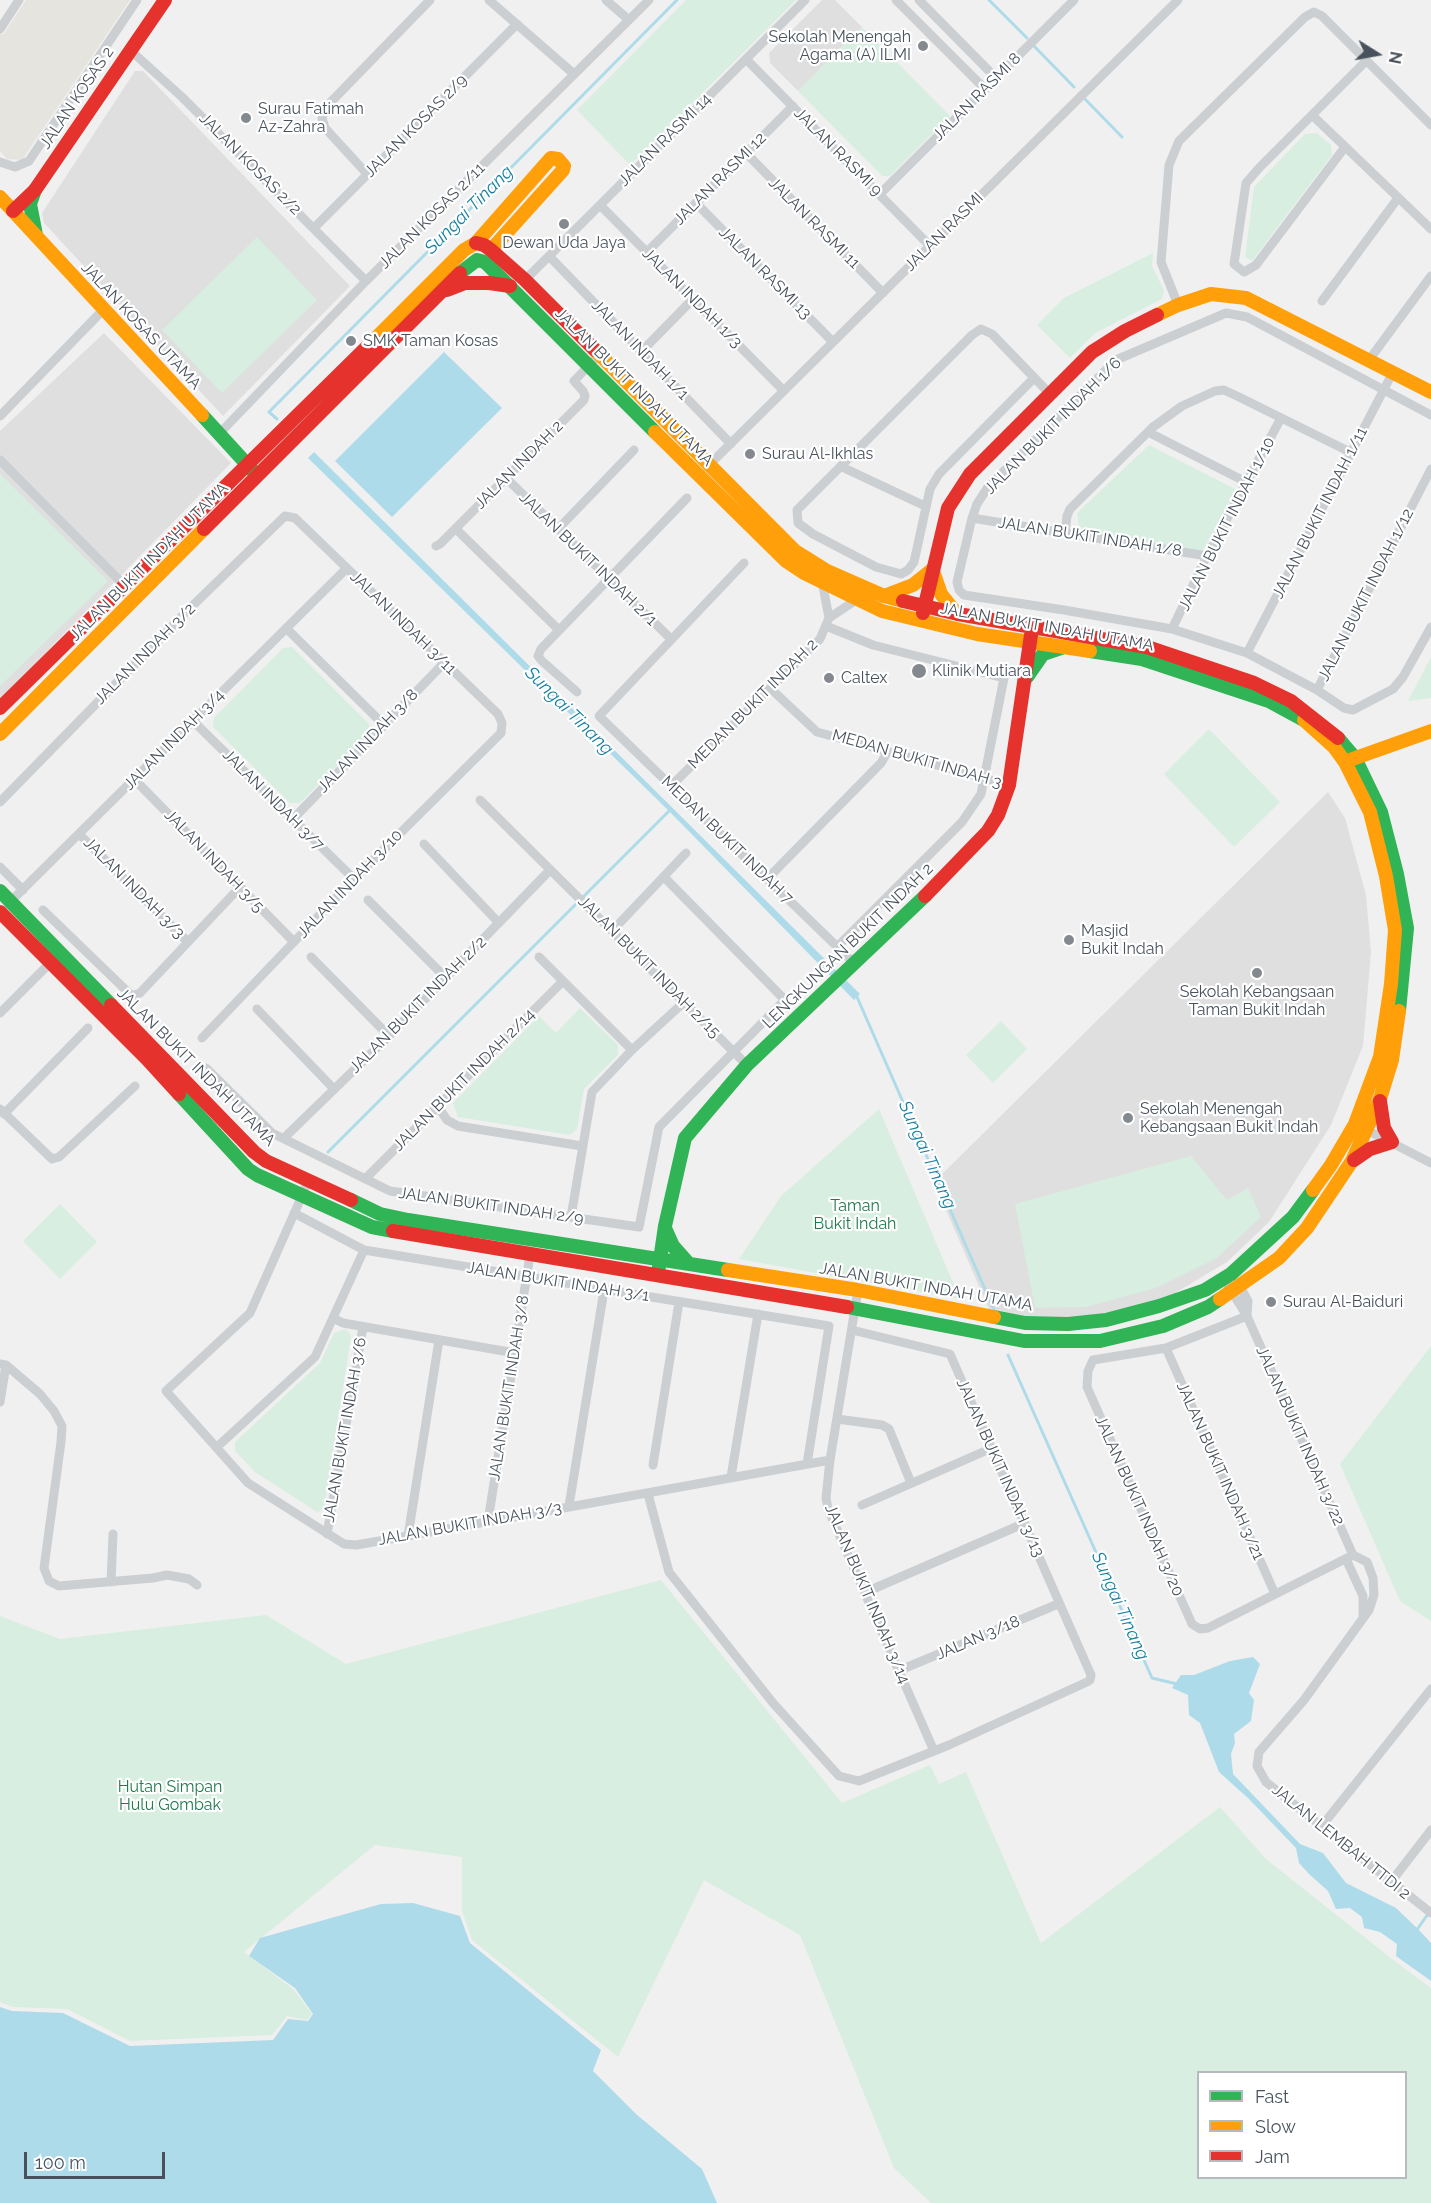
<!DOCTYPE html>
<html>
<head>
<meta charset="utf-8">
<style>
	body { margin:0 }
	#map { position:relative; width:1431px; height:2203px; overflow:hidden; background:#f1f0f0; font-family:Raleway,sans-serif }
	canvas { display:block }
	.legend { position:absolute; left:1197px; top:2071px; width:210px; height:108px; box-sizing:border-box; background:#fff; border:2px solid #b6babe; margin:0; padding:8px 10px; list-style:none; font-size:18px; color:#49525c }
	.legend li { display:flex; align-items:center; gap:12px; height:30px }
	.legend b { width:30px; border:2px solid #b6babe }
	.north { position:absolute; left:1347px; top:24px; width:60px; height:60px; -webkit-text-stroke:4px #fff; paint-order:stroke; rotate:101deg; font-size:16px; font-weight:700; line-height:24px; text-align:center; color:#49525c }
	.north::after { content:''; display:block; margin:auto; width:21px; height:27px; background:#49525c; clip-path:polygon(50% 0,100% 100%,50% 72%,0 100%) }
	.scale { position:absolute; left:24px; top:2152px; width:141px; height:27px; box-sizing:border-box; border:3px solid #49525c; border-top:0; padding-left:8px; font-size:18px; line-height:21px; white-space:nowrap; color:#49525c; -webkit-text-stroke:4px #fff; paint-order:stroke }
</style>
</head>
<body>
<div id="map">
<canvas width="1431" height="2203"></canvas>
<ul class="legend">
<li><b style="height:8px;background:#30b455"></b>Fast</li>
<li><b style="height:8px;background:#ff9f0a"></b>Slow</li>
<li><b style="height:8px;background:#e5322d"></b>Jam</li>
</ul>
<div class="north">N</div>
<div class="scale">100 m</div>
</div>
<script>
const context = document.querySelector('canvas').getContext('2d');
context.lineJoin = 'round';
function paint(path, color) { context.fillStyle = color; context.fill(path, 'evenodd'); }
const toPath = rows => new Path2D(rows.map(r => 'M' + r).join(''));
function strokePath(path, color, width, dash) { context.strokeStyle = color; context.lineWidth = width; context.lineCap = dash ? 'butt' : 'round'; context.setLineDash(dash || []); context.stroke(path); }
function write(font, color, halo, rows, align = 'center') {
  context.font = font + ' Raleway,sans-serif'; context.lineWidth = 4.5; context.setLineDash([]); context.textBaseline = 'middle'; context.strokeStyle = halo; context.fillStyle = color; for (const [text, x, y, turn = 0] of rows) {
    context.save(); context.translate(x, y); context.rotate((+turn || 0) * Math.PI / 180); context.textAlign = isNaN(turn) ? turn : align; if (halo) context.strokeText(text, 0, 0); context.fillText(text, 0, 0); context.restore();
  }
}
const commercial = toPath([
	[26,0,130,0,22,160,7,159,0,151,0,32,3,35]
]);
const education = toPath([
	[822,0,835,0,862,27,798,91,770,63,769,53],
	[135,71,143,71,350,286,223,416,44,223,42,213],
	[104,333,231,463,0,699,0,431],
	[1328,792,1345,818,1366,895,1371,952,1363,1046,1331,1125,1269,1222,1227,1262,1170,1296,1100,1316,1041,1320,991,1314,934,1182]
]);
const green = toPath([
	[686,0,796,0,630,165,577,110],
	[862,27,950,116,890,176,882,176,798,91],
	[1317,133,1331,145,1332,155,1252,261,1245,257,1254,187,1305,134],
	[257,237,317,300,222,393,162,330],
	[1153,253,1152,266,1164,290,1162,299,1095,333,1070,358,1037,325,1064,298],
	[1149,445,1237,490,1202,552,1080,531,1077,513],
	[0,474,108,581,0,686],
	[292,647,369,724,369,733,300,803,290,803,213,727,214,718,283,648],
	[1431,657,1431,698,1408,701],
	[1209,729,1280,802,1234,847,1164,774],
	[580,1008,618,1045,618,1055,584,1089,577,1129,570,1135,458,1117,453,1103,539,1016,556,1033],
	[1001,1021,1027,1049,993,1083,966,1055],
	[879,1109,960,1299,739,1259,781,1196],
	[1191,1156,1227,1200,1248,1188,1261,1217,1217,1258,1156,1288,1086,1307,1035,1308,1015,1204],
	[60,1204,97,1242,60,1279,23,1241],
	[346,1329,351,1336,324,1509,317,1512,255,1472,235,1451,235,1442,320,1363,334,1333],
	[1431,1346,1431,1621,1400,1601,1340,1464],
	[661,1580,842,1803,930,1765,939,1784,966,1772,1041,1943,1220,1807,1266,1859,1392,1959,1431,1988,1431,2203,931,2203,894,2168,800,1935,704,1880,618,2057,472,1940,462,1911,462,1857,375,1845,244,1952,293,1989,312,2014,307,2020,287,2016,272,2035,130,2041,67,2009,13,2007,0,2002,0,1616,60,1639,266,1615,346,1664],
	[1198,2072,1406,2072,1406,2178,1198,2178]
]);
const water = toPath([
	[444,352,502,408,392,517,335,461],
	[314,452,860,994,854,1000,669,811,308,458],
	[1253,1657,1260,1664,1249,1693,1254,1700,1251,1721,1234,1734,1235,1743,1231,1754,1233,1774,1300,1844,1323,1853,1346,1883,1396,1908,1420,1931,1431,1943,1431,1981,1396,1956,1397,1944,1380,1932,1364,1928,1362,1917,1350,1908,1336,1909,1328,1891,1309,1874,1299,1863,1296,1848,1249,1799,1219,1772,1200,1723,1189,1715,1188,1695,1172,1688,1181,1675,1194,1675,1230,1661],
	[413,1903,460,1916,470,1943,601,2050,593,2071,636,2114,702,2169,717,2203,0,2203,0,2007,12,2011,63,2013,130,2046,273,2040,288,2019,308,2021,313,2014,295,1988,249,1956,260,1938,381,1904]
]);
const stream = toPath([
	[989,0,1027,38],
	[1034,46,1074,87],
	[1083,97,1122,137],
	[277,419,269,412,677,0],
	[857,997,995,1312],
	[328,1152,669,811],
	[1008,1355,1152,1678,1177,1684],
	[1416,1931,1428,1914]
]);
const street = toPath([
	[489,0,574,74],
	[606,0,629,20],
	[896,0,985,89],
	[919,0,996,78],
	[0,29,19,0],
	[130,50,182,97,366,281],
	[746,59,930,246],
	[1313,116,1431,229],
	[1345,147,1256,265,1244,272,1234,264,1246,183,1260,167,1366,61],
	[746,153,883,293],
	[0,162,15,167,29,161,137,0],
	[368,175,325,128,322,118,325,108,430,0],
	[880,194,1074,0],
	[696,203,833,342],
	[600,205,784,391],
	[314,228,517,24],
	[647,252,793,106],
	[549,256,731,444],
	[525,280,805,0],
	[1322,301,1398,198],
	[1178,305,1161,262,1169,165,1179,141,1305,17,1314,12,1322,16,1431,125],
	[641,352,693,299],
	[1369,360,1431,276],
	[1034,378,939,474,930,489,914,562,908,570,901,574,876,567,813,534,798,523,797,510,972,335,981,329,992,334,1049,393],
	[1431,415,1247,317,1226,313,1116,360,988,487,977,504,972,518,957,582,959,590,964,595,1064,610,1172,629,1247,653,1317,690,1344,708,1353,710,1393,689,1403,677,1431,627],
	[0,416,104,309],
	[1148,432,1248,483],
	[219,434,366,281,649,0],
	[0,460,124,585],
	[707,467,1178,0],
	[842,467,925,506],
	[506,478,671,639],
	[972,518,1207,556],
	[456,529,559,630],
	[558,529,634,450],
	[1065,533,1067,516,1070,509,1153,427,1182,406,1215,391,1224,390,1239,397,1350,452],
	[436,546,440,544,584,400,585,396,583,391,574,381,599,355],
	[744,563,599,716,855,964],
	[829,618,856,600],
	[826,626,873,645,1004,678,981,794,962,822,837,947],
	[286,628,384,725],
	[1172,629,1207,556,1281,418],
	[1247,653,1393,372],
	[770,688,817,732,1009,785],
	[1317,690,1431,469],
	[577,692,542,661,538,656,541,649,687,498],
	[193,721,354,879],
	[134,779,294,942],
	[671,786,820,639,829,618,822,581],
	[480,800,747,1065],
	[0,802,183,615,285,516,295,518,498,714,502,723,501,733,354,879,202,1038],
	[293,819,444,663],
	[79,834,188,942],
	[424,844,499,923],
	[0,867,23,890],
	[767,879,881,763,888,751],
	[368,900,446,978],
	[8,904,347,568],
	[43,910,132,996,140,993,240,887],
	[613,930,686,853],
	[311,957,389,1036],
	[539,957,632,1050],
	[257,1009,334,1089],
	[0,1013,53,960],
	[206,1068,272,1133,390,1191,639,1227,659,1127,785,1000,664,877],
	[437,1105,447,1120,458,1126,582,1146],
	[0,1109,52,1159,59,1157,135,1086],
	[4,1114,88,1028],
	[1361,1127,1431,1163],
	[284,1138,389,1036,550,870],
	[365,1179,563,981],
	[309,1180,250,1313,166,1391,248,1483,344,1544,356,1545,408,1536,830,1460],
	[294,1213,364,1250,829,1326,807,1464],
	[571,1217,592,1092,632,1050,683,1003],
	[1224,1279,1247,1316,1353,1555],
	[1238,1283,1248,1301,1247,1316],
	[858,1290,830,1460,826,1498,828,1509,934,1751],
	[1247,1316,1166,1348,1093,1360,1088,1371,1087,1387,1192,1624,1200,1629,1208,1628,1353,1555],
	[333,1318,343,1323,515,1353],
	[1166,1348,1275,1594],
	[0,1364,6,1365,40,1394,54,1411,62,1426,61,1442,44,1568,49,1581,59,1586,153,1578,167,1575,189,1579,197,1585],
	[0,1402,6,1365],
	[837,1419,882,1425,889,1429,911,1483],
	[217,1447,315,1357,364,1250],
	[653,1465,679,1302],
	[731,1477,758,1314],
	[648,1494,669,1572,773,1703,839,1776,859,1781,949,1745,1087,1682,1090,1680,1091,1675,950,1354,852,1330],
	[862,1505,992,1448],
	[569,1506,604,1290],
	[488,1521,530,1255],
	[327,1534,363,1327],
	[408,1536,439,1340],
	[1353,1555,1367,1562,1373,1578,1374,1595,1369,1610,1304,1700,1259,1752,1257,1766,1266,1782,1431,1913],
	[1346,1559,1363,1596,1363,1615],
	[111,1582,113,1534],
	[866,1592,1025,1523],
	[898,1671,1058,1604],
	[1321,1827,1431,1689],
	[1391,1882,1431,1830]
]);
const fast = toPath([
	[35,190,30,204,36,235],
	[460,273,477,260,485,262,655,432],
	[202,415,253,471],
	[1090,651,1142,659,1269,701,1304,720],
	[1027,677,1043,654,1061,648],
	[1338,738,1355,758,1381,812,1397,874,1407,928,1399,1011],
	[0,891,111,1005],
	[179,1094,248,1169,257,1175,372,1227,393,1231],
	[351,1200,380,1214,408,1220,728,1270],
	[665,1228,673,1246,689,1264],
	[659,1267,665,1226,685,1138,747,1065,925,896],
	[847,1307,1024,1341,1100,1341,1163,1326,1208,1307,1220,1299],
	[994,1317,1025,1323,1068,1324,1106,1320,1159,1306,1205,1290,1231,1274,1293,1217,1313,1190]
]);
const slow = toPath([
	[0,197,202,415],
	[1157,315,1178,305,1211,294,1246,298,1431,392],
	[374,340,464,250,476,243,551,158,558,159,564,166,563,170,491,250],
	[595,350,795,551,827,571,884,596,903,601],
	[655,432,786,561,804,573,882,611,977,634,1090,651],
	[933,571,941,594,957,614],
	[884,596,913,585,933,569],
	[1304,720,1334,747,1345,762,1370,812,1386,876,1395,930,1391,984,1380,1057,1355,1124,1331,1165,1313,1190],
	[0,734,204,529],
	[1347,761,1431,731],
	[728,1270,858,1290,994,1317],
	[1220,1299,1279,1258,1307,1228,1352,1161,1380,1099,1392,1060,1399,1011]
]);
const jam = toPath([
	[13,211,35,190,165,0],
	[476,243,484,245,491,250,525,280,595,350],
	[447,290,465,283,489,283,510,286],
	[204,529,460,273],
	[903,601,958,614,1147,647,1254,683,1291,701,1338,738],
	[923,613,948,508,970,474,1092,352,1125,331,1157,315],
	[0,708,374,340],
	[925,896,988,831,998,815,1009,785,1031,635],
	[0,912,147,1059,179,1094],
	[111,1005,254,1152,266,1161,351,1200],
	[1354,1160,1370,1149,1392,1142,1384,1128,1380,1101],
	[393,1231,847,1307]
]);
const markers = [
	[923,46,6,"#848990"],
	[246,118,6,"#848990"],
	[564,224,6,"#848990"],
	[351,341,6,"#848990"],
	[750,454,6,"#848990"],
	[919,671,8,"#848990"],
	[829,678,6,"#848990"],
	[1069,940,6,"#848990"],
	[1257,973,6,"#848990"],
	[1128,1118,6,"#848990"],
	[1271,1302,6,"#848990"]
];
const poiNames = [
	["Sekolah Menengah",911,37,"right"],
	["Agama (A) ILMI",911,55,"right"],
	["Surau Fatimah",258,109],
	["Az-Zahra",258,127],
	["Dewan Uda Jaya",564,243,"center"],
	["SMK Taman Kosas",363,341],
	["Surau Al-Ikhlas",762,454],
	["Klinik Mutiara",932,671],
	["Caltex",841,678],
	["Masjid",1081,931],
	["Bukit Indah",1081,949],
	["Sekolah Kebangsaan",1257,992,"center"],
	["Taman Bukit Indah",1257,1010,"center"],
	["Sekolah Menengah",1140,1109],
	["Kebangsaan Bukit Indah",1140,1127],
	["Surau Al-Baiduri",1283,1302]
];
const streetNames = [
	["JALAN RASMI 8",977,97,-45],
	["JALAN KOSAS 2",77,98,-56],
	["JALAN KOSAS 2/9",416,126,-45],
	["JALAN RASMI 14",665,140,-45],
	["JALAN RASMI 9",838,152,45],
	["JALAN KOSAS 2/2",250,164,45],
	["JALAN RASMI 12",720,179,-45],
	["JALAN KOSAS 2/11",432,216,-45],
	["JALAN RASMI 11",814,223,45],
	["JALAN RASMI",944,232,-45],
	["JALAN RASMI 13",765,273,45],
	["JALAN INDAH 1/3",692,298,45],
	["JALAN KOSAS UTAMA",141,326,47],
	["JALAN INDAH 1/1",640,350,46],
	["JALAN BUKIT INDAH UTAMA",634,387,45],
	["JALAN BUKIT INDAH 1/6",1053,426,-45],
	["JALAN INDAH 2",519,465,-45],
	["JALAN BUKIT INDAH 1/11",1320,513,-63],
	["JALAN BUKIT INDAH 1/10",1227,524,-63],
	["JALAN BUKIT INDAH 1/8",1090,537,9],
	["JALAN BUKIT INDAH 2/1",588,559,44],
	["JALAN BUKIT INDAH UTAMA",149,562,-45],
	["JALAN BUKIT INDAH 1/12",1366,595,-63],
	["JALAN INDAH 3/11",403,623,44],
	["JALAN BUKIT INDAH UTAMA",1047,627,10],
	["JALAN INDAH 3/2",145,654,-45],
	["MEDAN BUKIT INDAH 2",753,704,-45],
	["JALAN INDAH 3/4",174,740,-45],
	["JALAN INDAH 3/8",368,741,-46],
	["MEDAN BUKIT INDAH 3",917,759,16],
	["JALAN INDAH 3/7",273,800,45],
	["MEDAN BUKIT INDAH 7",727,840,44],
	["JALAN INDAH 3/5",214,861,46],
	["JALAN INDAH 3/10",350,884,-46],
	["JALAN INDAH 3/3",134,888,45],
	["LENGKUNGAN BUKIT INDAH 2",848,946,-44],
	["JALAN BUKIT INDAH 2/15",649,967,45],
	["JALAN BUKIT INDAH 2/2",418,1005,-45],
	["JALAN BUKIT INDAH UTAMA",196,1067,45],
	["JALAN BUKIT INDAH 2/14",464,1080,-45],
	["JALAN BUKIT INDAH 2/9",491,1206,8],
	["JALAN BUKIT INDAH 3/1",558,1282,9],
	["JALAN BUKIT INDAH UTAMA",926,1287,10],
	["JALAN BUKIT INDAH 3/8",509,1388,-81],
	["JALAN BUKIT INDAH 3/6",345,1430,-80],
	["JALAN BUKIT INDAH 3/22",1300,1436,66],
	["JALAN BUKIT INDAH 3/13",1000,1468,66],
	["JALAN BUKIT INDAH 3/21",1220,1471,66],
	["JALAN BUKIT INDAH 3/20",1139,1506,66],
	["JALAN BUKIT INDAH 3/3",470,1524,-10],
	["JALAN BUKIT INDAH 3/14",867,1594,67],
	["JALAN 3/18",978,1638,-23],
	["JALAN LEMBAH TTDI 2",1341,1842,39]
];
const parkNames = [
	["Taman",855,1206],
	["Bukit Indah",855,1224],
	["Hutan Simpan",170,1787],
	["Hulu Gombak",170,1805]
];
const waterNames = [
	["Sungai Tinang",469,210,-45],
	["Sungai Tinang",569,711,45],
	["Sungai Tinang",927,1155,66],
	["Sungai Tinang",1120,1606,66]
];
paint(commercial, '#e5e4de');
paint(education, '#dfdfe0');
paint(green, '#d7eee0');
paint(water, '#aedbe9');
strokePath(stream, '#aedbe9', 3);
strokePath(street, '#cccfd1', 9);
strokePath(fast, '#30b455', 14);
strokePath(slow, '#ff9f0a', 14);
strokePath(jam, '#e5322d', 14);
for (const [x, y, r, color] of markers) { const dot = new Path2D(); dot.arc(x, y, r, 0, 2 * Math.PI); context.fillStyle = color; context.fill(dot); strokePath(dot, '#fff', 2); }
write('16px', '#49525c', '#fff', poiNames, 'left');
write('16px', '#49525c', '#fff', streetNames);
write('16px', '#1e794e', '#fff', parkNames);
write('italic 18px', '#1680a1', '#fff', waterNames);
</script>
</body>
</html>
